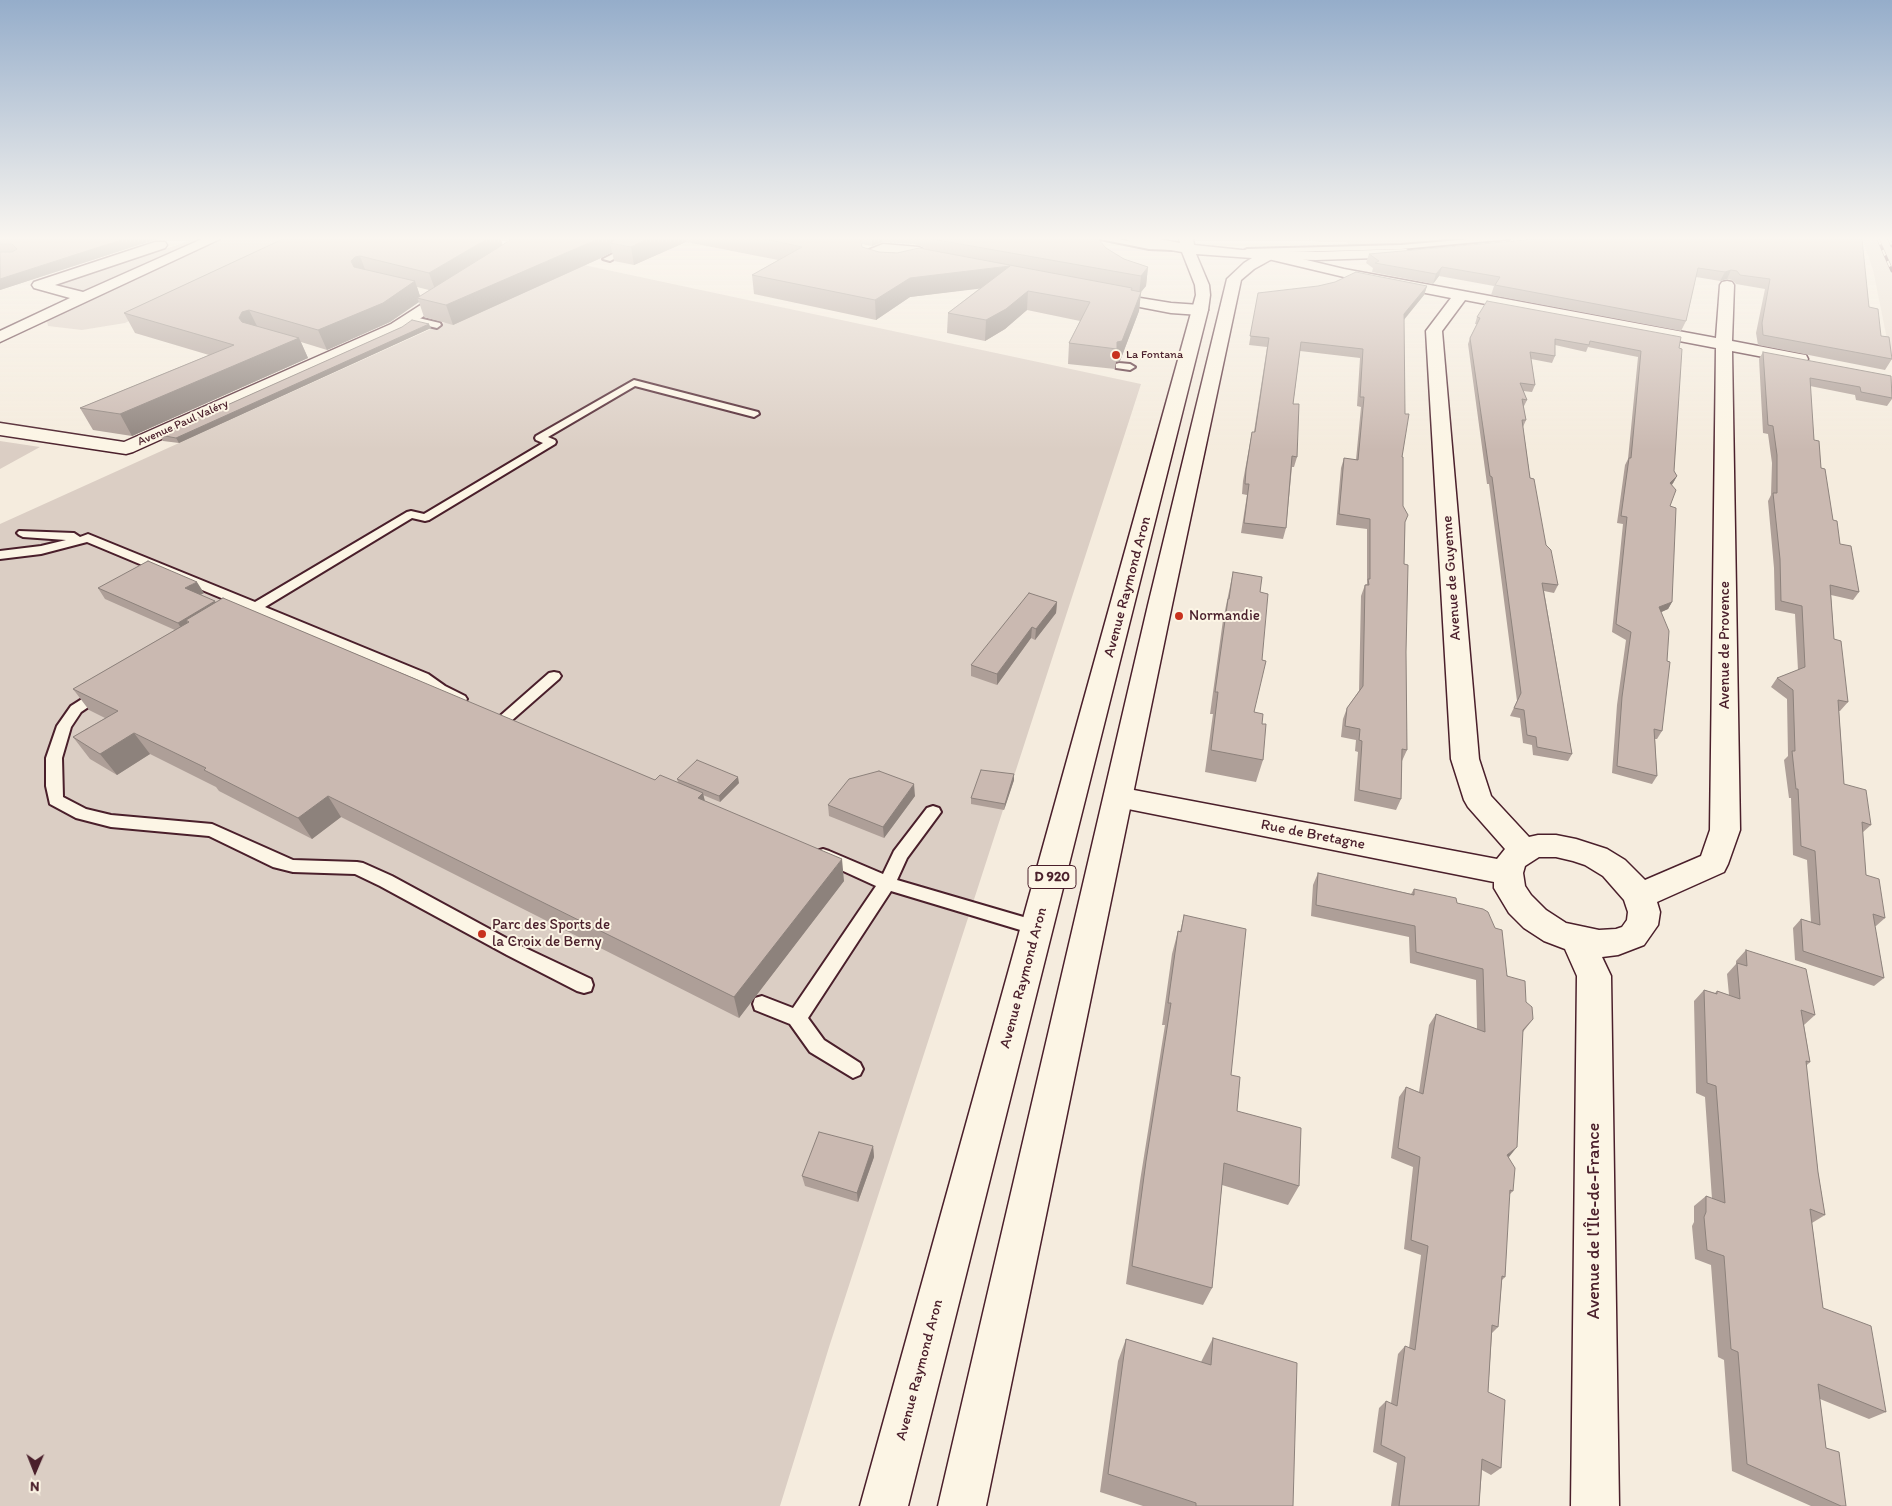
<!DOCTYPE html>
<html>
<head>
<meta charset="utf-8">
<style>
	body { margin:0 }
	#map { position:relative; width:1892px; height:1506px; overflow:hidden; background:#f5ecde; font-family:Itim,sans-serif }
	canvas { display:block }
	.north { position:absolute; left:10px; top:1446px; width:50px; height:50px; -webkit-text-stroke:4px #fcf5e5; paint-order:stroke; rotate:181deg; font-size:14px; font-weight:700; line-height:20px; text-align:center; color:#4a1f2b }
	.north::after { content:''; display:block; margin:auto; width:18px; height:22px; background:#4a1f2b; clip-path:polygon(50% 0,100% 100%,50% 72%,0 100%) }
</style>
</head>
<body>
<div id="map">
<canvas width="1892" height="1506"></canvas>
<div class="north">N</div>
</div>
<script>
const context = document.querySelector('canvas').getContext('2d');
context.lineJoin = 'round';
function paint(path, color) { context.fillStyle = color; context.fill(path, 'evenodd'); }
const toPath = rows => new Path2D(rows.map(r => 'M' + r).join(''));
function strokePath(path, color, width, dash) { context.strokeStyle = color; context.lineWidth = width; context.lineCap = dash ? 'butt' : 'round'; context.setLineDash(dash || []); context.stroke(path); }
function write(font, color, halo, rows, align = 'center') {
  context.font = font + ' Itim,sans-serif'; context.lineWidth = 4; context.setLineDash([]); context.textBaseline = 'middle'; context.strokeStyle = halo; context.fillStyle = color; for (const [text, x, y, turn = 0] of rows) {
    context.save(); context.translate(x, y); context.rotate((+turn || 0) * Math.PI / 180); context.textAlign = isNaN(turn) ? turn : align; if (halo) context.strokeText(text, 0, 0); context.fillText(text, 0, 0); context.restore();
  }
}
const built = toPath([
	[1862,239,1892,239,1892,353,1889,349,1873,270]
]);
const green = toPath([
	[195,239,203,239,83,292,53,286],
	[223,239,290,239,125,323,82,330,48,326,47,321,69,309],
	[1306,239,1491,239,1352,247,1346,242,1320,242],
	[584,265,1141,384,830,1344,780,1506,0,1506,0,524,568,267],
	[0,441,40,447,0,469]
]);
const service = toPath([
	[642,239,652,239,610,261,603,259,642,239],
	[1100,239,1118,239,1149,245,1174,246,1178,248,1174,250,1149,249,1100,239],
	[1471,239,1509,239,1401,249,1247,253,1243,251,1247,249,1401,245,1471,239],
	[410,316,440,323,441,325,437,328,407,321,406,319,410,316],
	[1119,363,1130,364,1135,367,1130,370,1116,368,1116,364,1119,363],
	[634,380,758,412,759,414,754,417,635,386,548,437,555,440,556,442,555,444,429,520,425,521,412,518,265,607,428,674,445,686,465,696,467,699,465,702,455,702,435,692,418,680,87,542,41,554,0,559,0,551,41,546,66,540,23,537,19,535,17,533,19,531,74,533,80,537,88,534,255,602,407,512,411,511,424,514,543,443,536,440,535,438,536,436,634,380],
	[554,672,559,673,561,676,559,679,510,722,500,722,498,719,500,716,549,673,554,672],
	[101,687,106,689,108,692,106,695,81,712,71,727,62,758,63,797,86,809,111,815,212,824,293,860,357,862,363,863,392,876,519,945,591,979,593,985,591,991,584,993,577,991,507,955,380,886,355,874,293,872,273,867,209,836,111,827,76,818,50,804,46,786,46,758,57,726,71,706,101,687],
	[933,806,939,808,941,812,907,858,897,880,1037,921,1043,923,1046,928,1043,933,1037,935,891,891,808,1018,824,1040,860,1063,863,1069,860,1075,853,1078,810,1052,790,1024,755,1010,753,1004,755,998,762,996,793,1008,876,886,817,859,815,855,817,851,823,849,829,851,883,874,894,851,927,808,933,806]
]);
const minor = toPath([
	[202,239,220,239,0,342,0,331,70,298,34,288,32,285,34,282,155,242,165,242,167,245,165,248,55,285,83,292,202,239],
	[883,244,919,247,923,249,928,258,917,267,897,270,880,269,864,264,861,255,863,252,883,244],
	[885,252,911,254,913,257,908,260,897,262,876,259,875,257,885,252],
	[1269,251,1344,269,1716,338,1720,285,1722,282,1727,281,1732,282,1734,285,1732,341,1800,354,1806,355,1808,359,1806,363,1800,364,1732,351,1740,830,1728,864,1724,872,1657,902,1660,912,1658,925,1644,945,1618,955,1602,957,1611,976,1619,1506,1571,1506,1577,976,1565,949,1544,941,1524,928,1509,913,1494,888,1494,882,1118,807,1108,804,1104,797,1108,790,1118,787,1497,859,1505,849,1468,807,1464,800,1451,759,1426,331,1451,298,1344,277,1264,258,1262,255,1264,252,1269,251],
	[1465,300,1716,348,1710,830,1701,856,1645,880,1625,860,1607,849,1576,839,1556,835,1538,835,1529,837,1491,796,1479,759,1442,331,1465,300],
	[1539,857,1556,857,1573,861,1585,865,1603,876,1624,900,1628,912,1627,920,1622,927,1616,929,1599,930,1566,923,1546,910,1531,895,1525,886,1523,873,1525,866,1539,857],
	[452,287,457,288,459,291,457,294,403,330,133,452,126,454,0,435,0,423,124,442,391,324,447,288,452,287],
	[1103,292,1171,303,1200,305,1205,307,1208,310,1205,313,1200,315,1171,313,1098,299,1096,296,1098,293,1103,292]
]);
const primary = toPath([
	[1126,239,1159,239,1180,243,1179,239,1193,239,1194,245,1242,250,1316,252,1406,249,1413,253,1406,257,1316,260,1272,259,1254,269,1241,280,1172,605,986,1506,938,1506,1148,605,1227,279,1244,263,1252,258,1196,254,1209,285,1210,295,1208,310,908,1506,860,1506,1196,295,1195,285,1182,252,1132,243,1126,239]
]);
const rail = toPath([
	[1878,239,1892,271],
	[1889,239,1892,246]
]);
const wall = toPath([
	[0,239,157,239,0,290],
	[283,239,501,239,502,245,511,240,507,239,1098,239,1106,248,1124,259,1148,267,1146,286,1141,292,1139,311,1120,361,1116,362,1115,369,1068,364,1069,343,1080,321,1027,310,1005,329,985,341,947,333,948,313,980,288,910,297,876,320,754,294,752,275,778,260,686,242,634,265,614,261,612,252,601,258,453,325,424,317,419,302,390,322,327,350,301,342,308,358,132,436,93,430,80,408,209,355,135,333,124,313],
	[883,242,914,244,925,248,925,250,897,253,879,252,862,247,861,244,872,246],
	[417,287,429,290,420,296],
	[1862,239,1869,307,1881,336,1892,359,1885,370,1758,345,1756,333,1765,289,1736,284,1732,280,1727,279,1720,281,1696,277,1686,321,1681,331,1491,295,1494,286,1439,276,1433,284,1372,272,1373,268,1366,263,1369,254],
	[1427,286,1424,295,1404,320,1402,457,1403,506,1405,525,1404,564,1407,750,1402,761,1401,799,1396,810,1354,801,1358,752,1355,751,1356,740,1341,737,1343,719,1347,708,1359,691,1361,596,1365,585,1367,584,1367,529,1336,525,1341,468,1344,458,1356,460,1361,407,1357,406,1360,358,1300,351,1293,404,1297,457,1294,467,1292,467,1286,528,1283,539,1241,533,1247,495,1242,494,1243,481,1252,432,1254,432,1267,347,1249,345,1258,293],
	[1477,317,1679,348,1674,471,1677,476,1672,485,1670,506,1672,602,1668,609,1661,612,1667,661,1662,731,1657,739,1655,739,1657,776,1652,784,1612,773,1617,705,1626,640,1612,632,1623,524,1617,523,1625,465,1628,459,1638,357,1588,347,1586,352,1555,345,1555,356,1552,363,1531,359,1535,385,1532,392,1523,391,1527,400,1524,406,1523,406,1526,420,1523,427,1530,478,1546,545,1558,585,1554,593,1544,591,1572,754,1568,761,1533,755,1532,745,1523,743,1520,718,1510,716,1517,701,1489,484,1487,484,1468,344,1470,338,1477,324,1475,324],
	[402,327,431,328,179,443,163,441,160,435],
	[1763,352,1892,389,1892,399,1887,406,1856,400,1855,395,1810,386,1814,440,1821,468,1833,520,1840,544,1859,592,1853,600,1831,595,1834,639,1848,702,1840,711,1839,711,1844,784,1871,825,1862,833,1866,875,1885,918,1876,926,1875,926,1884,978,1874,986,1795,960,1793,928,1801,919,1811,922,1807,860,1793,855,1791,798,1789,798,1784,760,1788,756,1787,699,1771,687,1777,678,1798,670,1795,614,1775,610,1774,568,1768,501,1771,495,1772,463,1768,434,1763,433,1759,359],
	[1233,572,1260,592,1254,712,1262,724,1263,760,1256,782,1205,772,1213,714,1210,714,1223,620],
	[98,588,204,593,200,595,216,603,655,780,678,782,677,779,739,783,720,802,703,795,705,801,844,881,739,1018,341,817,312,839,219,791,216,787,150,754,117,775,90,759,73,737,105,718,89,710,73,689,175,630,105,599],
	[1057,602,1056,613,1035,640,1031,638,997,685,971,676,971,665],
	[1014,780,1004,810,971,804,971,798],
	[915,796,884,838,829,816,828,805],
	[1318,873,1411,894,1414,889,1457,903,1526,1002,1533,1019,1523,1032,1509,1157,1513,1191,1509,1195,1505,1277,1502,1280,1498,1327,1492,1333,1488,1392,1501,1468,1491,1475,1482,1470,1479,1506,1391,1506,1397,1463,1373,1452,1379,1408,1386,1401,1391,1403,1398,1354,1405,1346,1409,1348,1421,1255,1404,1249,1413,1167,1391,1158,1399,1097,1406,1087,1419,1092,1429,1025,1436,1014,1477,1029,1476,980,1410,963,1409,937,1311,916,1313,885],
	[1184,915,1231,1075,1237,1111,1299,1186,1288,1205,1222,1185,1212,1288,1203,1305,1126,1284,1140,1181,1165,1025,1162,1025,1172,954,1178,931,1180,932],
	[1746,950,1815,1015,1804,1025,1810,1062,1806,1066,1818,1172,1825,1215,1812,1223,1823,1308,1886,1412,1869,1419,1820,1399,1826,1448,1846,1506,1811,1506,1732,1471,1724,1360,1718,1357,1711,1265,1695,1259,1692,1226,1694,1222,1694,1206,1706,1196,1712,1199,1705,1097,1696,1093,1694,1001,1704,990,1715,993,1717,991,1729,995,1727,974,1736,964,1736,961],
	[873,1146,874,1157,858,1202,805,1186,802,1176],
	[1213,1338,1293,1506,1143,1506,1100,1492,1118,1361,1126,1339,1201,1362]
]);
const shadedWall = toPath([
	[124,239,157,239,0,290,0,279],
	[487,239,501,239,504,251,436,292,429,273],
	[598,239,637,239,610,243,612,252,601,258,453,325,446,305],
	[647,239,685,239,686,242,634,265,631,247],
	[872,239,883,239,883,242,872,246],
	[360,256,367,275,358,280,351,261,355,257],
	[1010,266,1010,285,910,297,876,320,875,300,910,278],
	[1148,267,1146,286,1141,292,1139,311,1120,361,1116,362,1117,349,1117,342,1139,295,1141,276],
	[1442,267,1439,276,1433,284,1436,274],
	[1731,270,1727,279,1720,281,1725,272],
	[415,281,421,299,417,298,419,302,390,322,327,350,318,330],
	[1427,286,1424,295,1401,323,1404,314],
	[1028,291,1027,310,1005,329,985,341,986,320],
	[249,310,259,330,251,332,239,318,242,312],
	[429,324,431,328,179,443,176,438],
	[299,338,308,358,132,436,120,414],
	[1677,476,1673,483,1666,490,1670,483],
	[197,582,204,593,191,600,185,588],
	[215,601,222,613,186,620,192,630,185,635,178,623],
	[1057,602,1056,613,1035,640,1036,629],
	[1672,602,1668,609,1655,615,1659,607],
	[1032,627,1031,638,997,685,997,674],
	[134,733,150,754,117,775,100,754],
	[1014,774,1014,780,1004,810,1005,804],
	[738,777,739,783,720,802,719,796],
	[914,784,915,796,884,838,883,827],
	[703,793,708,815,698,798],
	[328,796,341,817,312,839,298,818],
	[842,859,844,881,739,1018,734,997],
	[873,1146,874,1157,858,1202,857,1193],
	[1517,1147,1509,1157,1507,1155]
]);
const building = toPath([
	[0,239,124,239,0,279,0,252,12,252,17,249,12,244,0,244,0,239],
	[283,239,487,239,429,273,360,256,355,257,351,261,354,267,415,281,383,303,318,330,249,310,242,312,239,318,242,322,299,338,120,414,80,408,234,345,124,313,283,239],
	[512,239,598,239,446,305,417,298,512,239],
	[616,239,647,239,631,247,610,243,616,239],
	[765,239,860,239,862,247,879,252,897,253,919,248,1132,288,1131,290,1141,292,1122,341,1117,342,1117,349,1069,343,1090,302,1028,291,1006,309,986,320,948,313,1010,266,910,278,875,300,752,275,802,247,765,239],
	[932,239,1098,239,1106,248,1124,259,1148,267,1141,276,932,239],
	[1537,239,1862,239,1869,307,1878,309,1881,336,1889,337,1892,359,1763,335,1762,323,1770,279,1740,275,1737,271,1731,270,1725,272,1698,268,1686,321,1495,285,1500,277,1442,267,1436,274,1375,263,1379,261,1369,254,1537,239],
	[1356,272,1427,286,1404,314,1405,414,1409,414,1402,457,1403,457,1403,506,1408,515,1405,522,1404,564,1408,565,1406,652,1407,750,1402,749,1401,799,1359,790,1362,741,1359,740,1360,729,1345,726,1347,708,1363,686,1365,585,1369,585,1368,579,1370,579,1370,519,1339,514,1344,458,1358,460,1364,397,1360,397,1363,349,1301,342,1293,404,1299,404,1297,457,1292,456,1286,528,1244,523,1249,484,1245,484,1246,470,1252,432,1255,432,1269,338,1250,336,1258,293,1318,286,1335,282,1356,272],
	[1487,301,1681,337,1679,348,1682,349,1674,471,1677,476,1670,483,1676,490,1670,506,1676,508,1672,602,1659,607,1669,631,1667,661,1670,662,1662,731,1654,729,1657,776,1617,766,1622,697,1631,632,1616,624,1627,517,1621,516,1629,458,1631,458,1641,351,1590,341,1589,345,1555,339,1555,356,1530,352,1535,385,1520,383,1527,400,1522,399,1526,420,1522,420,1530,478,1534,479,1546,545,1551,550,1558,585,1542,583,1572,754,1537,747,1536,737,1527,735,1524,710,1514,708,1521,693,1492,477,1490,476,1470,338,1480,318,1477,317,1487,301],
	[412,320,429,324,176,438,160,435,402,327,412,320],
	[1763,352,1891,376,1892,398,1861,392,1860,387,1810,378,1814,440,1819,441,1821,468,1825,469,1833,520,1837,521,1840,544,1851,546,1859,592,1830,585,1834,639,1841,641,1848,702,1838,700,1844,784,1866,790,1871,825,1862,822,1866,875,1879,879,1885,918,1873,914,1884,978,1803,951,1801,919,1820,925,1815,851,1801,846,1798,789,1796,789,1792,751,1795,751,1793,690,1777,678,1805,667,1802,606,1781,601,1780,559,1773,493,1777,493,1777,455,1773,426,1768,425,1763,352],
	[148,561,197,582,185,588,215,601,178,623,98,588,148,561],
	[1233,572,1262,577,1260,592,1268,594,1262,660,1266,661,1254,712,1263,714,1262,724,1266,724,1263,760,1211,750,1218,692,1215,692,1228,599,1229,599,1233,572],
	[1029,593,1057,602,1036,629,1032,627,997,674,971,665,1029,593],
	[223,598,655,780,660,775,703,793,698,798,842,859,734,997,328,796,298,818,204,770,206,768,134,733,100,754,73,737,118,711,73,689,189,622,186,620,223,598],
	[697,760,738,777,719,796,677,779,697,760],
	[981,770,1014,774,1005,804,971,798,981,770],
	[879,771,914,784,883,827,828,805,849,779,879,771],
	[1318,873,1414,895,1414,889,1456,898,1457,903,1483,909,1488,912,1495,928,1502,930,1507,976,1525,981,1526,1002,1532,1007,1533,1019,1523,1030,1517,1147,1507,1155,1515,1168,1513,1191,1510,1190,1505,1277,1502,1276,1498,1327,1492,1325,1488,1392,1505,1400,1501,1468,1482,1459,1479,1506,1399,1506,1405,1457,1381,1445,1386,1401,1397,1406,1405,1346,1415,1350,1428,1246,1411,1240,1420,1157,1398,1148,1406,1087,1423,1094,1436,1014,1485,1032,1483,969,1416,952,1415,926,1316,905,1318,873],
	[1184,915,1246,929,1231,1075,1240,1077,1237,1111,1301,1128,1299,1186,1224,1163,1212,1288,1132,1266,1146,1161,1171,1003,1168,1003,1178,931,1181,932,1184,915],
	[1746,950,1806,969,1815,1015,1801,1010,1810,1062,1806,1061,1818,1172,1825,1215,1810,1209,1823,1308,1871,1326,1886,1412,1818,1384,1826,1448,1839,1452,1846,1506,1841,1506,1747,1464,1738,1352,1731,1349,1724,1256,1707,1250,1704,1217,1706,1212,1706,1196,1725,1203,1716,1086,1707,1083,1704,990,1717,994,1717,991,1740,999,1737,963,1747,966,1746,950],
	[819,1132,873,1146,857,1193,802,1176,819,1132],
	[1213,1338,1297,1363,1293,1506,1196,1506,1196,1503,1108,1474,1126,1339,1211,1365,1213,1338]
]);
const markers = [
	[1116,355,5,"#c8321e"],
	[1179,616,5,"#c8321e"],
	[482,934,5,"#c8321e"]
];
const farPoinames = [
	["La Fontana",1126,355]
];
const farStreetnames = [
	["Avenue Paul Valéry",183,423,-24]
];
const shields = [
	[1052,877,48]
];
const shieldNames = [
	["D 920",1052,877]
];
const streetNames = [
	["Avenue de Guyenne",1452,578,-94],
	["Avenue Raymond Aron",1128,587,-75],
	["Avenue de Provence",1725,645,-90],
	["Rue de Bretagne",1313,835,11],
	["Avenue Raymond Aron",1024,978,-75],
	["Avenue Raymond Aron",920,1370,-75]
];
const poiNames = [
	["Normandie",1189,616],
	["Parc des Sports de",492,925],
	["la Croix de Berny",492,942]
];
const nearStreetnames = [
	["Avenue de l'Île-de-France",1594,1221,-90]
];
paint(built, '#e8ddd0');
paint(green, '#dbcec4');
strokePath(service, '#4a1f2b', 4);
strokePath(minor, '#4a1f2b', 3);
strokePath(primary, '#4a1f2b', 3);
paint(service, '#fcf5e5');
paint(minor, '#fcf5e5');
paint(primary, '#fcf5e5');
strokePath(rail, '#4a1f2b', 3);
strokePath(rail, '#fcf5e5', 2, [6]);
paint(wall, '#ae9f98');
paint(shadedWall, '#8d827c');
paint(building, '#cab9b1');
strokePath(building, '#8d827c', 1);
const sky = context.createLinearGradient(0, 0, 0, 450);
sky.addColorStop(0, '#95adca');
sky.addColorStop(0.53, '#faf6f0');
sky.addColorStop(1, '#faf6f000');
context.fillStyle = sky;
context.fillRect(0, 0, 1892, 450);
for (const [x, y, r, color] of markers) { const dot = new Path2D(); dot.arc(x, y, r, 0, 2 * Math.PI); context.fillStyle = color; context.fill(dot); strokePath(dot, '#fcf5e5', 2); }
write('12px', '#4a1f2b', '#fcf5e5', farPoinames, 'left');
write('12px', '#4a1f2b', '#fcf5e5', farStreetnames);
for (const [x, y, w] of shields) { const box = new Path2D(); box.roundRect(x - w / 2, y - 11.5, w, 23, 4); context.fillStyle = '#fcf5e5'; context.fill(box); strokePath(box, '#4a1f2b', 1); }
write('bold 14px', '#4a1f2b', null, shieldNames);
write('15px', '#4a1f2b', '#fcf5e5', streetNames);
write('15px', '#4a1f2b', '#fcf5e5', poiNames, 'left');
write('18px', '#4a1f2b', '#fcf5e5', nearStreetnames);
</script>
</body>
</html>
